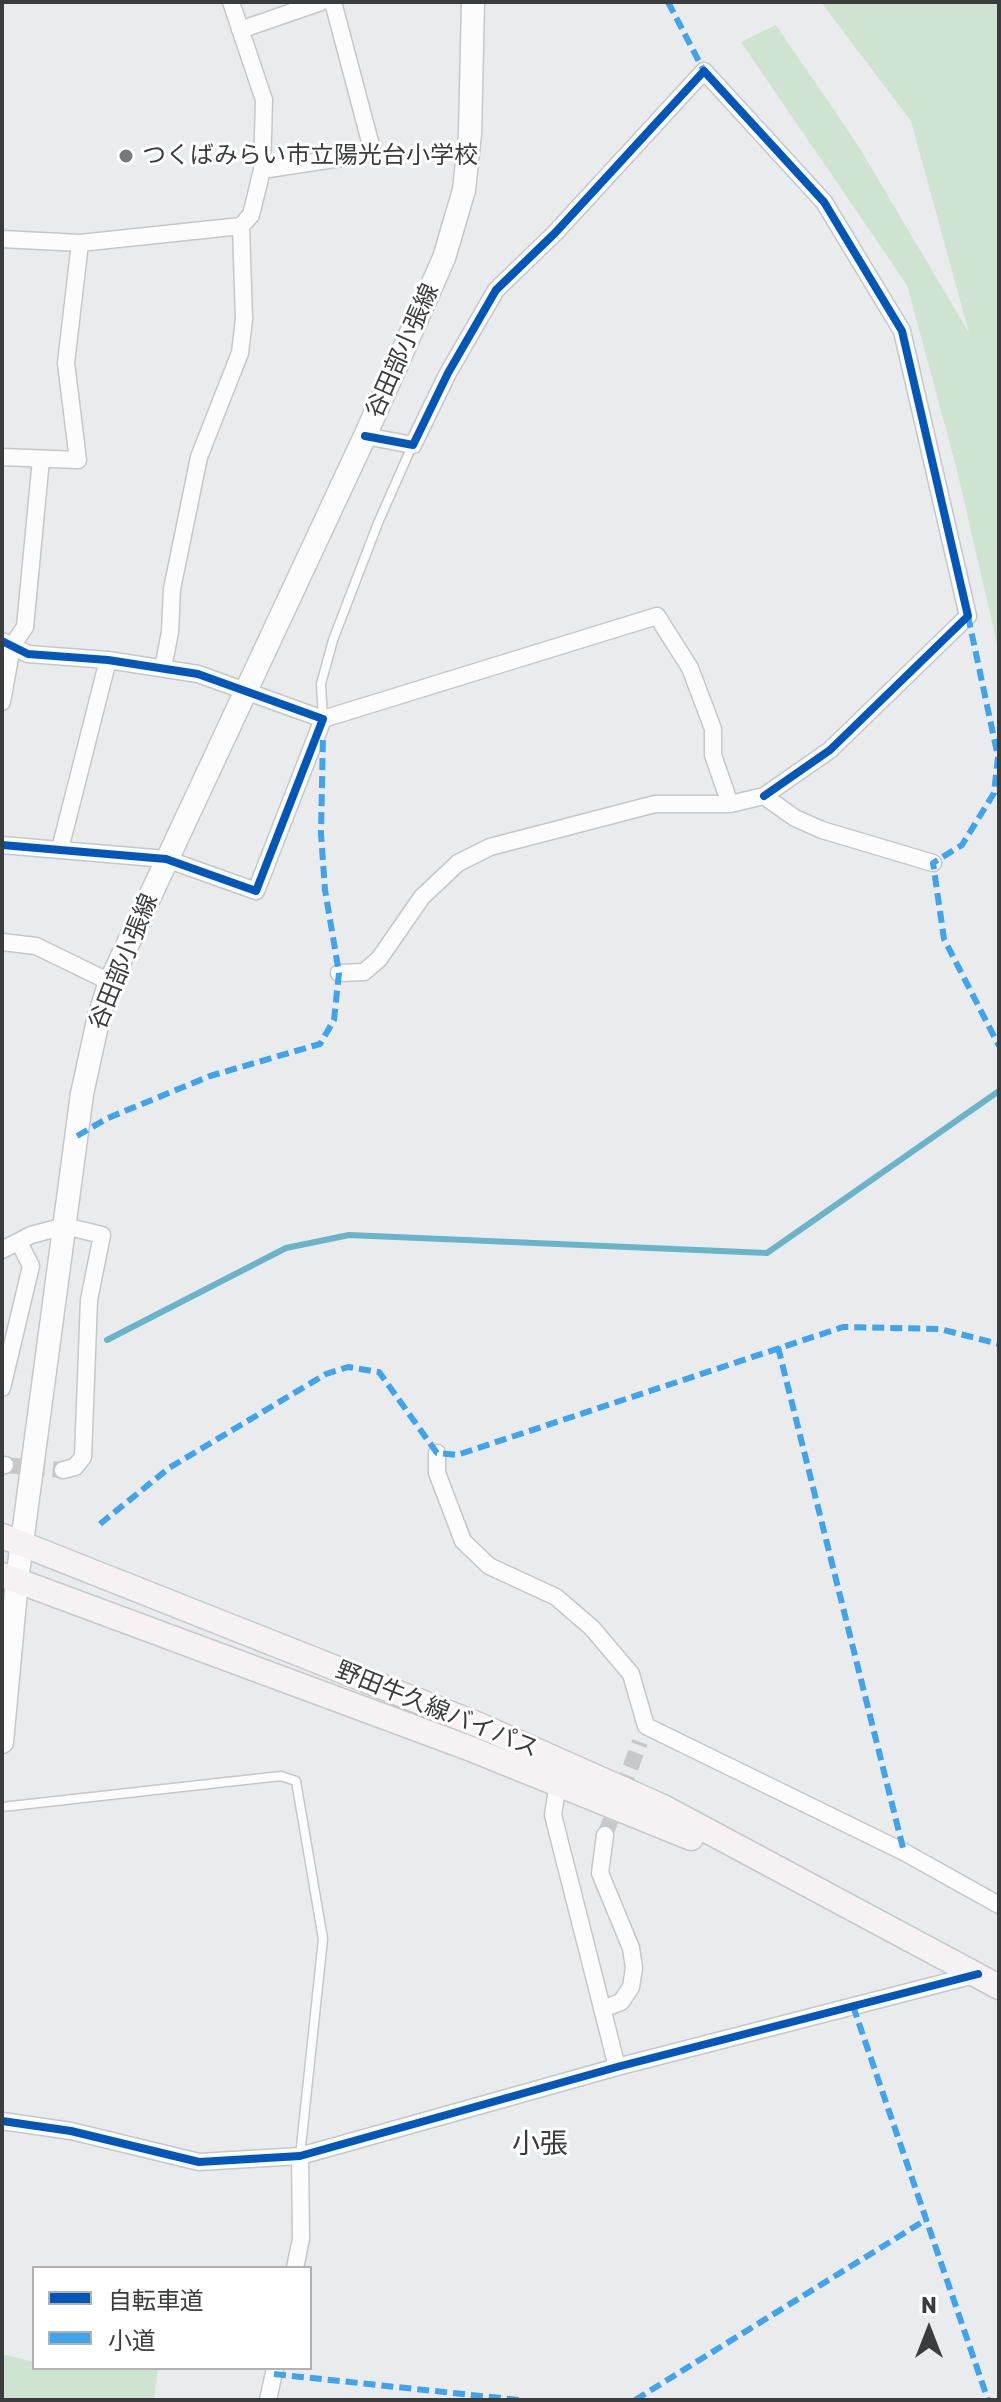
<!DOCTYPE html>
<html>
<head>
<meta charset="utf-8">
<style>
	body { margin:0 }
	#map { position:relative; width:1001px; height:2402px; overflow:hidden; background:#e9ebed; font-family:Rubik,"Noto Sans JP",sans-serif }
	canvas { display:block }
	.frame { position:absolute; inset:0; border:4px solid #3b3c3d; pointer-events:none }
	.legend { position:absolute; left:32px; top:2266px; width:280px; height:104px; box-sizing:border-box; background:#fff; border:2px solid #b1b1b1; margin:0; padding:10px 14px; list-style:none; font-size:24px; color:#3b3c3d }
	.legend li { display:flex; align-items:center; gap:16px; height:40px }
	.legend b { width:40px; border:2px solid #b1b1b1 }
	.north { position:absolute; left:889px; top:2290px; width:80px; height:80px; -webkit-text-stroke:6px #fff; paint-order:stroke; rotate:0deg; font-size:22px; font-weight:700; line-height:32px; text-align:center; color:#3b3c3d }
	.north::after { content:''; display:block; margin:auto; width:28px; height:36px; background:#3b3c3d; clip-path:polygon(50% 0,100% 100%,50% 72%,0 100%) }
</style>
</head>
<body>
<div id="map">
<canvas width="1001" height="2402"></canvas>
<div class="frame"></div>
<ul class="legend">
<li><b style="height:10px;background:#0057b8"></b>自転車道</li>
<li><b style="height:10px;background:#3fa4ec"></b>小道</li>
</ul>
<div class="north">N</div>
</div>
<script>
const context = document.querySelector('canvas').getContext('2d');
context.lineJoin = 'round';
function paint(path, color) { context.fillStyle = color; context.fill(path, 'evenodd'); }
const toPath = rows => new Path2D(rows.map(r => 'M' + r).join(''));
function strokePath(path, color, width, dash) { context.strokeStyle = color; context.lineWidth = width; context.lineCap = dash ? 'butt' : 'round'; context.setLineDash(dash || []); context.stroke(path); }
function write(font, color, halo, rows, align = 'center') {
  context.font = font + ' Rubik,"Noto Sans JP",sans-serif'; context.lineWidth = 6; context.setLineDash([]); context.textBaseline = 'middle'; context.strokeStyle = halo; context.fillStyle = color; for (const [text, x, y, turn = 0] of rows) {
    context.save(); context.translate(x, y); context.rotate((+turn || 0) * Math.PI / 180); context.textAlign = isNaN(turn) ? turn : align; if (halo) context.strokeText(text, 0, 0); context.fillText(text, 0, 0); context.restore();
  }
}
const green = toPath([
	[821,2,999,2,999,652,956,466,907,285,741,42,776,25,859,147,969,333,911,121],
	[2,2354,34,2362,34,2368,158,2368,154,2400,2,2400]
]);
const stream = toPath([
	[107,1340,286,1248,349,1235,767,1253,999,1091]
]);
const streetTunnel = toPath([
	[5,1465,63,1470],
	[605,1835,640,1742]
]);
const lane = toPath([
	[323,719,321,684,333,640,378,523,412,446],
	[2,1807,281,1776,296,1781,323,1939,300,2156]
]);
const street = toPath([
	[240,30,321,2],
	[262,170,373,153,333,2],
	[2,239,80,243,241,226,251,215,262,170,264,100,231,2],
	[365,436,413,445,448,373,496,290,555,233,704,71,824,202,902,331,968,616,830,750,764,796],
	[2,457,78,460,66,363,80,243],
	[2,641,28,654,108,660,198,674,323,719,256,891,166,859,2,845],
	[163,668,170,632,172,589,199,457,240,353,244,319,241,226],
	[2,702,12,646,25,627,41,459],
	[323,719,657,616,690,668,713,729,713,755,730,804],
	[60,849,108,660],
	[2,942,36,946,110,982],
	[339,973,364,972,379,959,422,897,458,863,490,847,655,804,730,804,764,796,795,818,822,830,933,863],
	[2,1250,31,1235,65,1226,102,1235,89,1300,83,1457,75,1467,63,1470],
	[2,1388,31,1266,19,1242],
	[437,1453,437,1473,463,1541,489,1566,556,1597,592,1628,631,1674,646,1726,904,1852,999,1905],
	[2,1465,5,1465],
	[558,1783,553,1815,617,2067],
	[602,2009,621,2002,631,1987,634,1968,631,1948,600,1873,605,1835],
	[2,2121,71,2131,199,2162,300,2156,617,2067,978,1974],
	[295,2268,301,2239,300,2156],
	[268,2400,275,2368]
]);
const secondary = toPath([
	[2,1742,17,1580,82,1094,99,1016,110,982,365,436,444,258,464,190,470,134,473,2]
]);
const primary = toPath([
	[2,1536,479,1725,663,1807,999,1987],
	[2,1575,466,1747,691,1838]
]);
const quiet = toPath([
	[668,2,704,71],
	[968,616,998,757,994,793,962,845,933,863,944,939,999,1046],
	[77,1136,108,1118,210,1076,320,1044,334,1020,339,973,325,890,321,834,323,735],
	[778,1347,904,1852],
	[100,1524,169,1468,326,1374,348,1367,379,1372,437,1453,457,1455,843,1327,940,1329,999,1344],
	[853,2006,988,2400],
	[274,2374,519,2400],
	[635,2400,927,2219]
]);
const cycleway = toPath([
	[365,436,413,445,448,373,496,290,555,233,704,71,824,202,902,331,968,616,830,750,764,796],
	[2,641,28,654,108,660,198,674,323,719,256,891,166,859,2,845],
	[2,2121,71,2131,199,2162,300,2156,617,2067,978,1974]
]);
const markers = [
	[126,156,8,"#78797b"]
];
const poiNames = [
	["つくばみらい市立陽光台小学校",142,156]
];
const streetNames = [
	["谷田部小張線",403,351,-66],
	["谷田部小張線",124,962,-68],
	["野田牛久線バイパス",437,1710,22]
];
const quarterNames = [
	["小張",540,2145]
];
paint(green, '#cee3d0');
strokePath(stream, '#6ab4c9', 6);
strokePath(streetTunnel, '#c6c8ca', 16, [16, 8]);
strokePath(lane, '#c6c7c9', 11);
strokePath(street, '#c6c7c9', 19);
strokePath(secondary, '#c6c7c9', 25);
strokePath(primary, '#c8c9ca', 27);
strokePath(lane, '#fcfcfc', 8);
strokePath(street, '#fcfcfc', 16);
strokePath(secondary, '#fcfcfc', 22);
strokePath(primary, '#f6f1f2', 24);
strokePath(quiet, '#3fa4ec', 6, [12, 6]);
strokePath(cycleway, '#0057b8', 8);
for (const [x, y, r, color] of markers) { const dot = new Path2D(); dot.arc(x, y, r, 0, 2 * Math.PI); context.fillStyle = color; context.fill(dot); strokePath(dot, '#fff', 3); }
write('24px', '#3b3c3d', '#fff', poiNames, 'left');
write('24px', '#3b3c3d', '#fff', streetNames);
write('28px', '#3b3c3d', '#fff', quarterNames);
</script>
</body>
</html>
